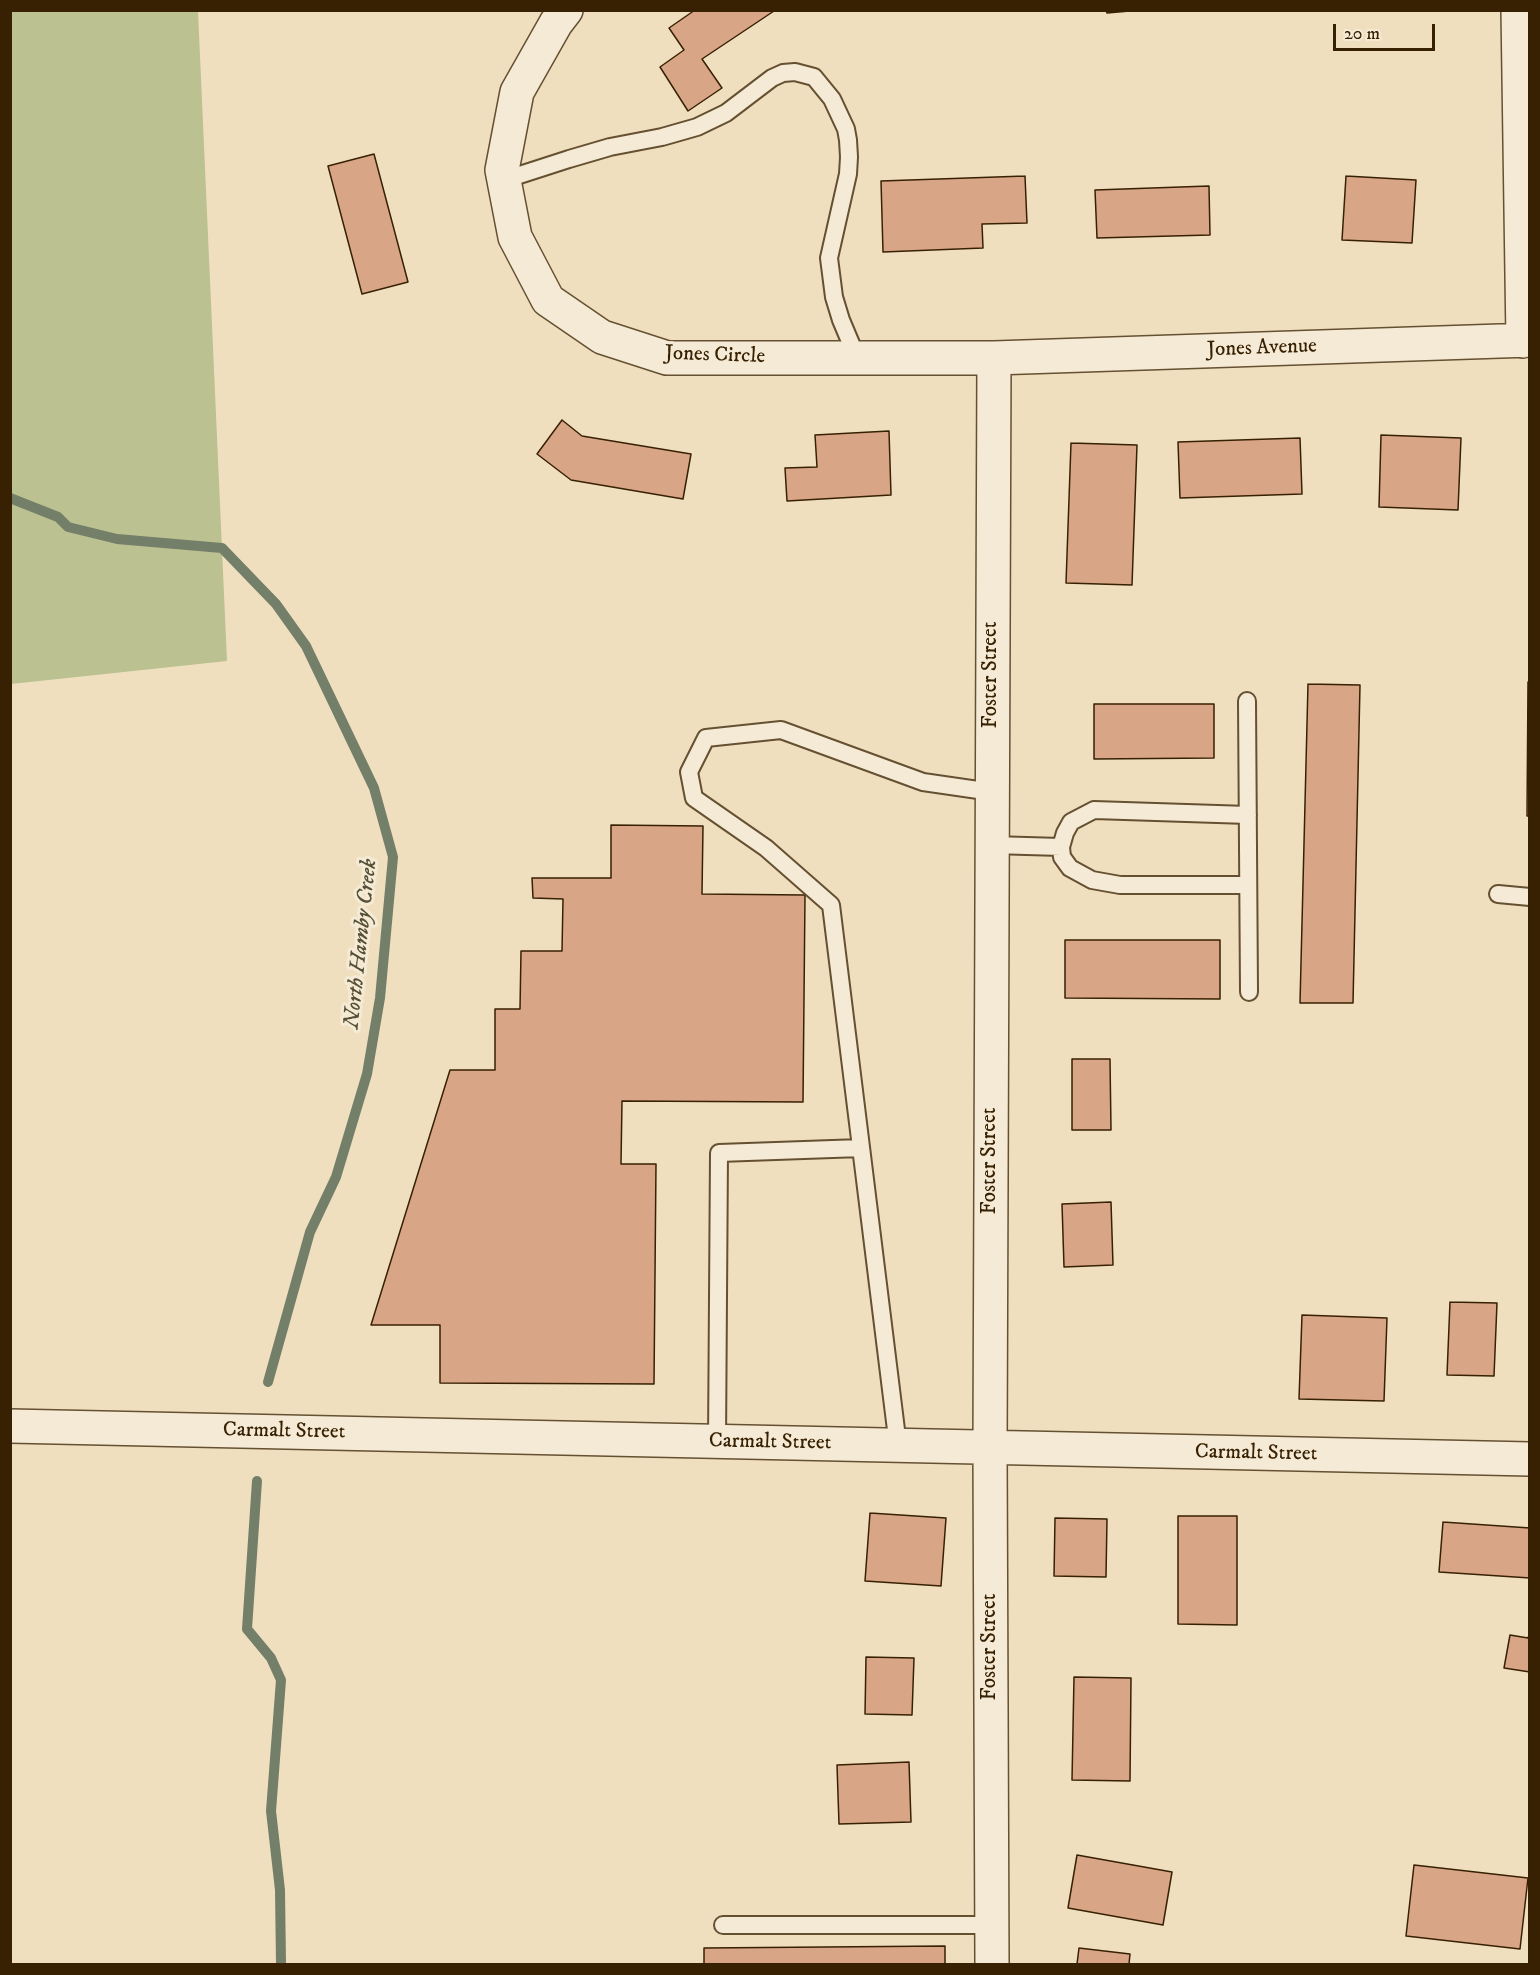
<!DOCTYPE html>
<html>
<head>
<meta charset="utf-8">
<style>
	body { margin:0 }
	#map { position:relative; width:1540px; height:1975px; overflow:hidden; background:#f0dfbf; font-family:"IM FELL DW Pica",serif }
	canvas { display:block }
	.frame { position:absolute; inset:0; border:12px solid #372102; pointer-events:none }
	.scale { position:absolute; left:1333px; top:24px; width:102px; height:27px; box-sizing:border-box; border:3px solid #372102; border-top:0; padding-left:8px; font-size:18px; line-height:21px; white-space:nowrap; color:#372102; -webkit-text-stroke:4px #f5ead5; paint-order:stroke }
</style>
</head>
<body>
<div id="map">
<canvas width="1540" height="1975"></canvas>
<div class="frame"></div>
<div class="scale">20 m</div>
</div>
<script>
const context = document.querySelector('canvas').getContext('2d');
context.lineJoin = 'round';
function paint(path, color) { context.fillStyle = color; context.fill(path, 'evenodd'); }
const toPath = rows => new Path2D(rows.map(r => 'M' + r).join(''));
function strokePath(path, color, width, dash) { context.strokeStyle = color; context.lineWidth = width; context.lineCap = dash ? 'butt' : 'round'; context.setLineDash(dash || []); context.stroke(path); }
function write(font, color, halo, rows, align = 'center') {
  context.font = font + ' "IM FELL DW Pica",serif'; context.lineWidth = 6; context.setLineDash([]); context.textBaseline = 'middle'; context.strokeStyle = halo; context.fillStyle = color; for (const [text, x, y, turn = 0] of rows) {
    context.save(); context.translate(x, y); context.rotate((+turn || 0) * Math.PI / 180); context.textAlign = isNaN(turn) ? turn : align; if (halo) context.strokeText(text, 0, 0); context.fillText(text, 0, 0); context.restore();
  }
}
const green = toPath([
	[10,11,198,11,227,661,11,684]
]);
const stream = toPath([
	[10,498,58,517,68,527,117,539,222,548,276,604,306,646,374,788,393,857,380,998,367,1074,336,1177,310,1232,268,1382],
	[257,1481,247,1629,271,1658,281,1680,271,1811,280,1890,281,1964]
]);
const building = toPath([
	[695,10,774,11,702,59,722,88,688,111,660,67,684,50,669,28,695,10],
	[1106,10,1141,10,1107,13,1106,10],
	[374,154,408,282,362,294,328,166,374,154],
	[1025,176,1027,223,982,224,983,248,883,252,881,181,1025,176],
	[1346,176,1416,180,1412,243,1342,240,1346,176],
	[1209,186,1210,235,1097,238,1095,190,1209,186],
	[562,420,582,436,691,454,683,499,571,480,537,454,562,420],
	[889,431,891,495,787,501,785,468,817,467,815,435,889,431],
	[1381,435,1461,438,1458,510,1379,507,1381,435],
	[1300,438,1302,494,1180,498,1178,442,1300,438],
	[1071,443,1137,445,1132,585,1066,583,1071,443],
	[1528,682,1530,682,1530,816,1527,816,1528,682],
	[1308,684,1360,685,1353,1003,1300,1003,1308,684],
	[1094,704,1214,704,1214,758,1094,759,1094,704],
	[611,825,703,826,702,894,805,895,803,1102,622,1101,621,1164,656,1164,654,1384,440,1383,440,1325,371,1325,450,1070,495,1070,495,1009,520,1009,521,951,562,951,563,899,533,898,532,878,611,878,611,825],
	[1065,940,1220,940,1220,999,1065,998,1065,940],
	[1072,1059,1110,1059,1111,1130,1072,1130,1072,1059],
	[1111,1202,1113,1265,1064,1267,1062,1204,1111,1202],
	[1450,1302,1497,1303,1494,1376,1447,1375,1450,1302],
	[1302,1315,1387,1318,1384,1401,1299,1399,1302,1315],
	[870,1513,946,1518,941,1586,865,1581,870,1513],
	[1178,1516,1237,1516,1237,1625,1178,1624,1178,1516],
	[1055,1518,1107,1519,1106,1577,1054,1576,1055,1518],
	[1443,1522,1530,1528,1530,1578,1439,1572,1443,1522],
	[1530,1632,1530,1672,1504,1668,1510,1635,1528,1638,1530,1632],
	[866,1657,914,1658,912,1715,865,1714,866,1657],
	[1074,1677,1131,1678,1130,1781,1072,1780,1074,1677],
	[909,1762,911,1822,839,1824,837,1765,909,1762],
	[1077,1855,1172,1872,1163,1925,1068,1908,1077,1855],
	[1414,1865,1528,1878,1520,1949,1406,1936,1414,1865],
	[945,1946,945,1964,704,1964,704,1948,945,1946],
	[1079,1948,1130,1954,1129,1964,1077,1964,1079,1948]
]);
const lane = toPath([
	[504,180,569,159,610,147,662,137,697,127,726,113,772,78,783,73,795,72,814,77,832,99,846,129,848,140,849,157,848,174,829,258,834,297,841,320,857,358],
	[1247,701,1249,992],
	[1248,815,1094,810,1071,822,1065,833,1061,847,1062,857,1070,868,1092,880,1120,885,1248,885],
	[992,845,1061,847],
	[1498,894,1530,897],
	[717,1442,719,1153,861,1148],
	[898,1446,831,905,766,848,694,798,689,772,706,738,781,730,923,782,992,792],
	[723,1925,992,1925]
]);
const street = toPath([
	[566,10,556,23,517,92,502,170,515,237,548,300,602,337,667,358,994,358,1530,340],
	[1518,10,1523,341],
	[10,1426,1530,1459],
	[992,1964,990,1449,994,358]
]);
const streetNames = [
	["Jones Avenue",1262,349,-2],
	["Jones Circle",715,356,2],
	["Foster Street",992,675,-90],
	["Foster Street",991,1161,-90],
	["Carmalt Street",284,1432,1],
	["Carmalt Street",770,1443,1],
	["Carmalt Street",1256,1454,1],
	["Foster Street",991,1647,-90]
];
const waterNames = [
	["North Hamby Creek",362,944,-84]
];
paint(green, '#bbc191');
strokePath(stream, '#737f69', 10);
paint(building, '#d8a587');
strokePath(building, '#372102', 1.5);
strokePath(lane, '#655031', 20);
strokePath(street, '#655031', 36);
strokePath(lane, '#f5ead5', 16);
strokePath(street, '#f5ead5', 33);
write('21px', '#372102', '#f5ead5', streetNames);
write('italic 22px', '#555035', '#f5ead5', waterNames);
</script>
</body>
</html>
